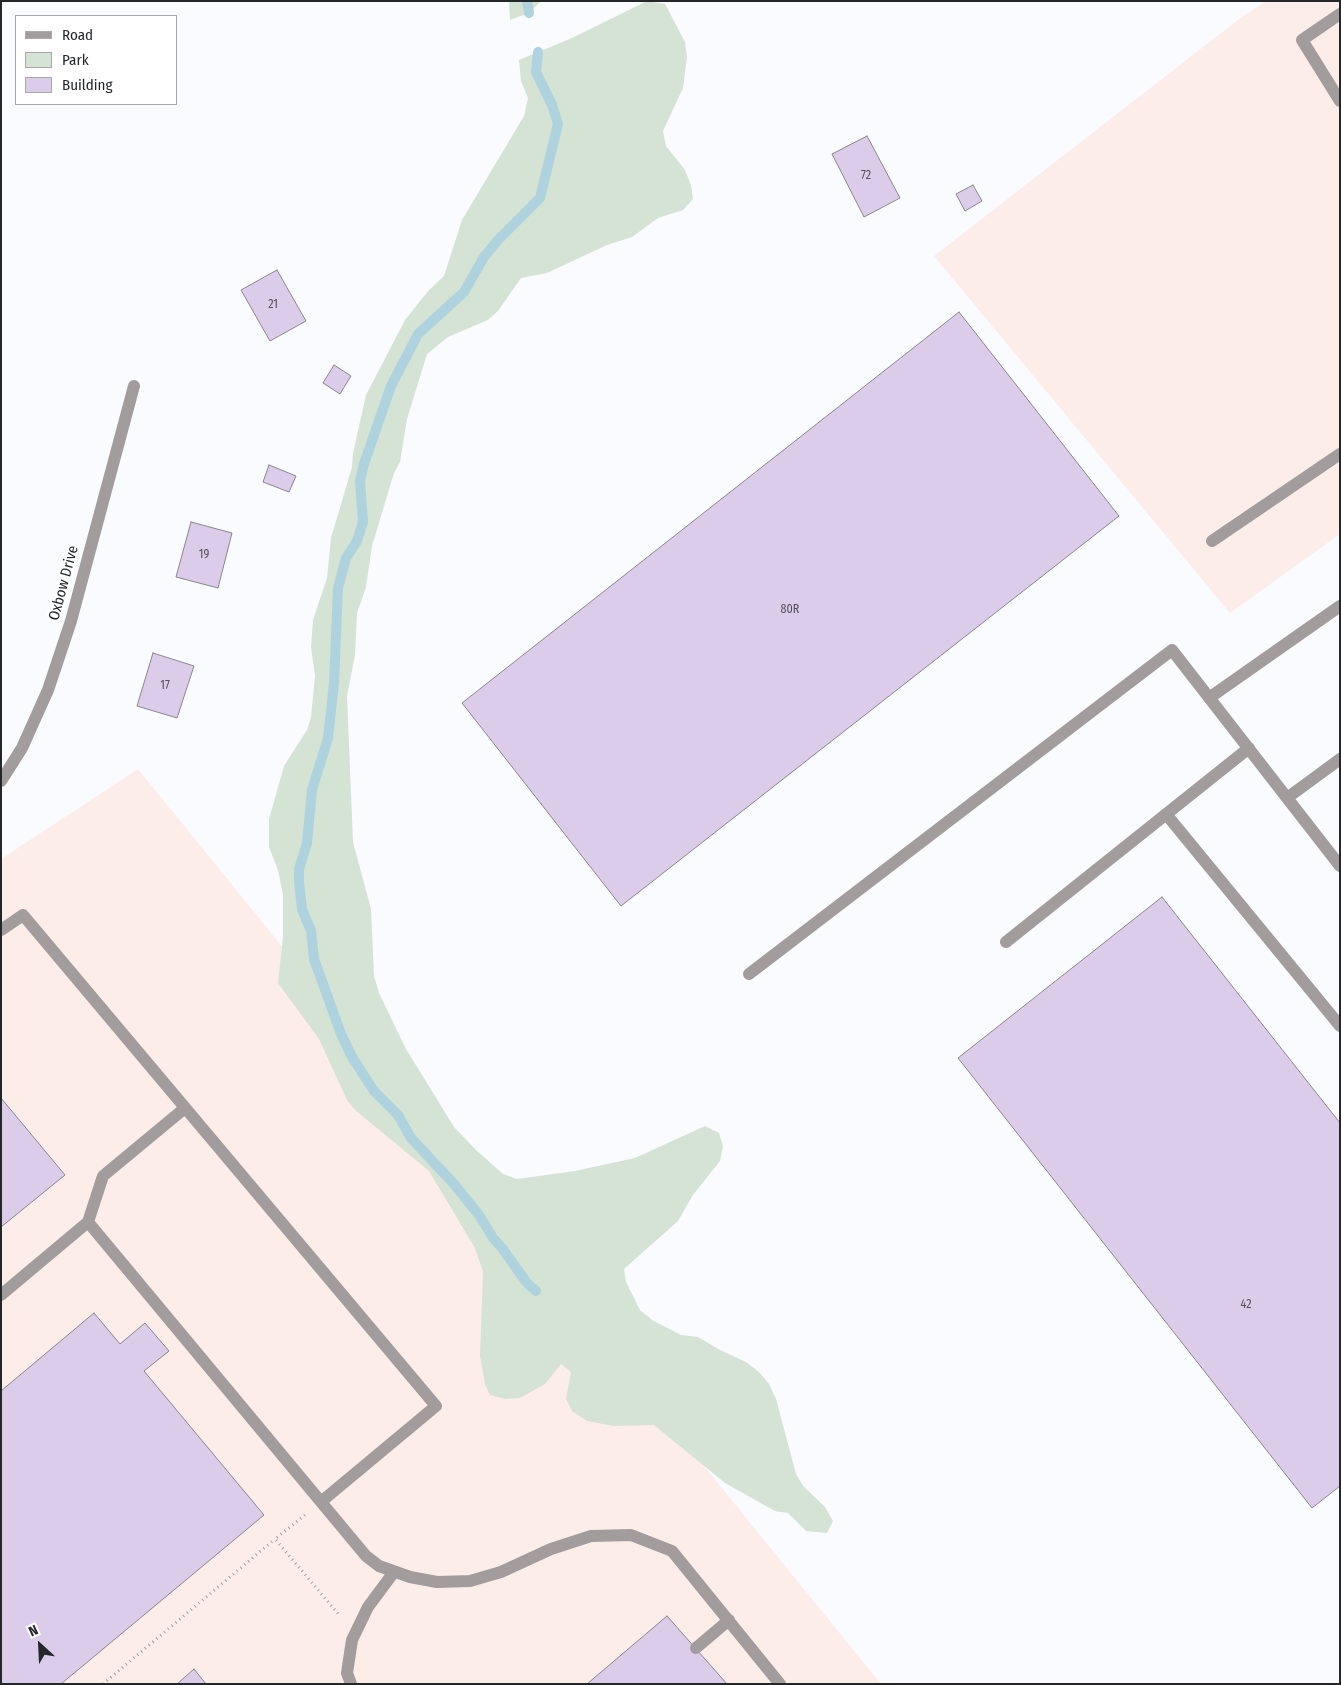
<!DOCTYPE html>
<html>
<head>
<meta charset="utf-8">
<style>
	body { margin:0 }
	#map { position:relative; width:1341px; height:1685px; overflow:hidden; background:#f9fbff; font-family:"Fira Sans Condensed",sans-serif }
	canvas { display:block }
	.frame { position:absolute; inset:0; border:2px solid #24272a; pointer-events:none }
	.legend { position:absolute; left:15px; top:15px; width:162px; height:90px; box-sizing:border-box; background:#fff; border:1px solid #a7a9aa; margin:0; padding:6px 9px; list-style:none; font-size:15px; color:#24272a }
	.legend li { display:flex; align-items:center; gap:10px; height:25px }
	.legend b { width:25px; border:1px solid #a7a9aa }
	.north { position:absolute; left:15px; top:1620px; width:50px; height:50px; -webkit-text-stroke:4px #fff; paint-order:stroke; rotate:335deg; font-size:14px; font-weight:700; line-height:20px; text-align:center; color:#24272a }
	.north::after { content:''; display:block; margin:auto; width:18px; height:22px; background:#24272a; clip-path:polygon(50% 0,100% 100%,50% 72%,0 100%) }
</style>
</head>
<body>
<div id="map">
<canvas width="1341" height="1685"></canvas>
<div class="frame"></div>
<ul class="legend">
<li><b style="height:6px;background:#a29c9c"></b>Road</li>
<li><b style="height:14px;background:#d4e3d3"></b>Park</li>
<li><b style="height:14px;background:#dbcde9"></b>Building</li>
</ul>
<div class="north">N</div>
</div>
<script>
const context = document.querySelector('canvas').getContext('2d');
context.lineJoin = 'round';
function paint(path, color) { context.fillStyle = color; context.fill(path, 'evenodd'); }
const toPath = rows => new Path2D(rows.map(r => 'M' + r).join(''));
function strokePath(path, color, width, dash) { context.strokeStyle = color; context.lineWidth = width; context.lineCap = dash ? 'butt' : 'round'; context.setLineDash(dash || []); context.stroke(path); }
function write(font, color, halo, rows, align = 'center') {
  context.font = font + ' "Fira Sans Condensed",sans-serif'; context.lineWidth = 4; context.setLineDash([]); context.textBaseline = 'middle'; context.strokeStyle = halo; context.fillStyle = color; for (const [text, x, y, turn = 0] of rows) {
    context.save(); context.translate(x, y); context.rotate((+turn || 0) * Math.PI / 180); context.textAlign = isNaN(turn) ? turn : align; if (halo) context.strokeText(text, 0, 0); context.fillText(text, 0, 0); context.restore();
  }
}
const industrial = toPath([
	[1267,1,1340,1,1340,534,1230,613,934,256,1243,16],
	[138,769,881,1684,1,1684,1,859]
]);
const green = toPath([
	[509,1,541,1,529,13,510,20],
	[647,1,665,4,685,42,687,57,683,88,663,131,666,146,685,170,691,185,693,199,683,210,658,218,632,237,607,245,547,273,521,278,498,311,488,320,448,337,427,354,407,419,400,462,394,473,372,546,366,587,357,613,355,655,347,696,353,842,371,909,374,976,379,993,406,1049,454,1127,477,1151,503,1174,517,1179,575,1171,635,1158,705,1126,719,1133,723,1146,720,1161,693,1195,678,1221,624,1269,626,1282,640,1310,652,1320,681,1335,698,1337,720,1350,746,1362,759,1372,769,1384,776,1399,796,1474,803,1486,825,1507,833,1521,827,1533,806,1531,788,1513,775,1511,725,1483,654,1425,613,1426,587,1421,572,1411,566,1399,571,1372,561,1364,545,1384,520,1398,505,1399,490,1395,485,1384,480,1356,483,1272,475,1248,429,1171,355,1110,347,1100,319,1039,278,983,283,937,283,895,278,870,269,847,269,819,284,766,307,730,311,717,315,676,311,647,313,620,327,578,331,538,352,467,353,453,366,395,405,320,429,290,444,276,462,220,524,116,528,98,521,81,519,60,572,38]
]);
const stream = toPath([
	[527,1,529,13],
	[536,1291,527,1283,502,1248,493,1238,479,1215,454,1184,411,1138,398,1115,374,1091,352,1057,341,1034,314,959,311,931,302,909,299,882,299,869,307,843,312,790,328,738,334,683,338,588,346,558,357,541,363,522,360,481,364,464,391,386,418,334,464,292,484,257,498,240,540,198,558,124,552,105,536,72,538,52]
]);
const building = toPath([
	[867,136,900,198,864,217,832,154,867,136],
	[973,185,982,201,965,211,956,194,973,185],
	[277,270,306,321,270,341,241,290,277,270],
	[959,312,1119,516,621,906,462,703,959,312],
	[334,365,351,376,340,394,323,383,334,365],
	[269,465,296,476,289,492,263,482,269,465],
	[191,522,232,533,218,588,176,577,191,522],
	[153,653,194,666,177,718,137,706,153,653],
	[1162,897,1340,1123,1340,1486,1312,1508,958,1058,1162,897],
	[1,1098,65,1175,1,1227,1,1098],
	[94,1313,120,1344,145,1323,169,1351,144,1371,264,1515,61,1684,1,1684,1,1391,94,1313],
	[667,1616,727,1684,587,1684,667,1616],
	[194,1669,206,1684,177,1684,194,1669]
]);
const path = toPath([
	[305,1515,275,1539,340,1616],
	[103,1684,275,1539]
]);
const lane = toPath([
	[1340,14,1302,40,1340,101],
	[1212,541,1340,454],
	[1209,698,1340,606],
	[1287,798,1340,759],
	[1166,814,1340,1026],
	[1,930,23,915,436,1406,322,1501],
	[1006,942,1249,748],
	[749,974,1172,650,1340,866],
	[88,1222,103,1176,185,1108],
	[1,1295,88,1222,366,1556,379,1566,410,1577,437,1582,470,1581,501,1572,551,1549,591,1536,631,1535,672,1551,780,1684],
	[696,1648,729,1620],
	[351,1684,347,1673,352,1640,368,1607,394,1572]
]);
const street = toPath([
	[1,781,22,748,48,690,71,621,134,386]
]);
const numberNames = [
	["72",866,176],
	["21",273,305],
	["19",204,555],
	["80R",790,610],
	["17",165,686],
	["42",1246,1305]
];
const streetNames = [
	["Oxbow Drive",64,583,-75]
];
paint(industrial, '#fdede9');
paint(green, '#d4e3d3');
strokePath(stream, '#aed3de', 10);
paint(building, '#dbcde9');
strokePath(building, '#8a858e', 1);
strokePath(path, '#9da0a3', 3, [1, 4]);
strokePath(lane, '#a29c9c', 12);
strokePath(street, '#a29c9c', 12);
write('12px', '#52505a', null, numberNames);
write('15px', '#24272a', '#fff', streetNames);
</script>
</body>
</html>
